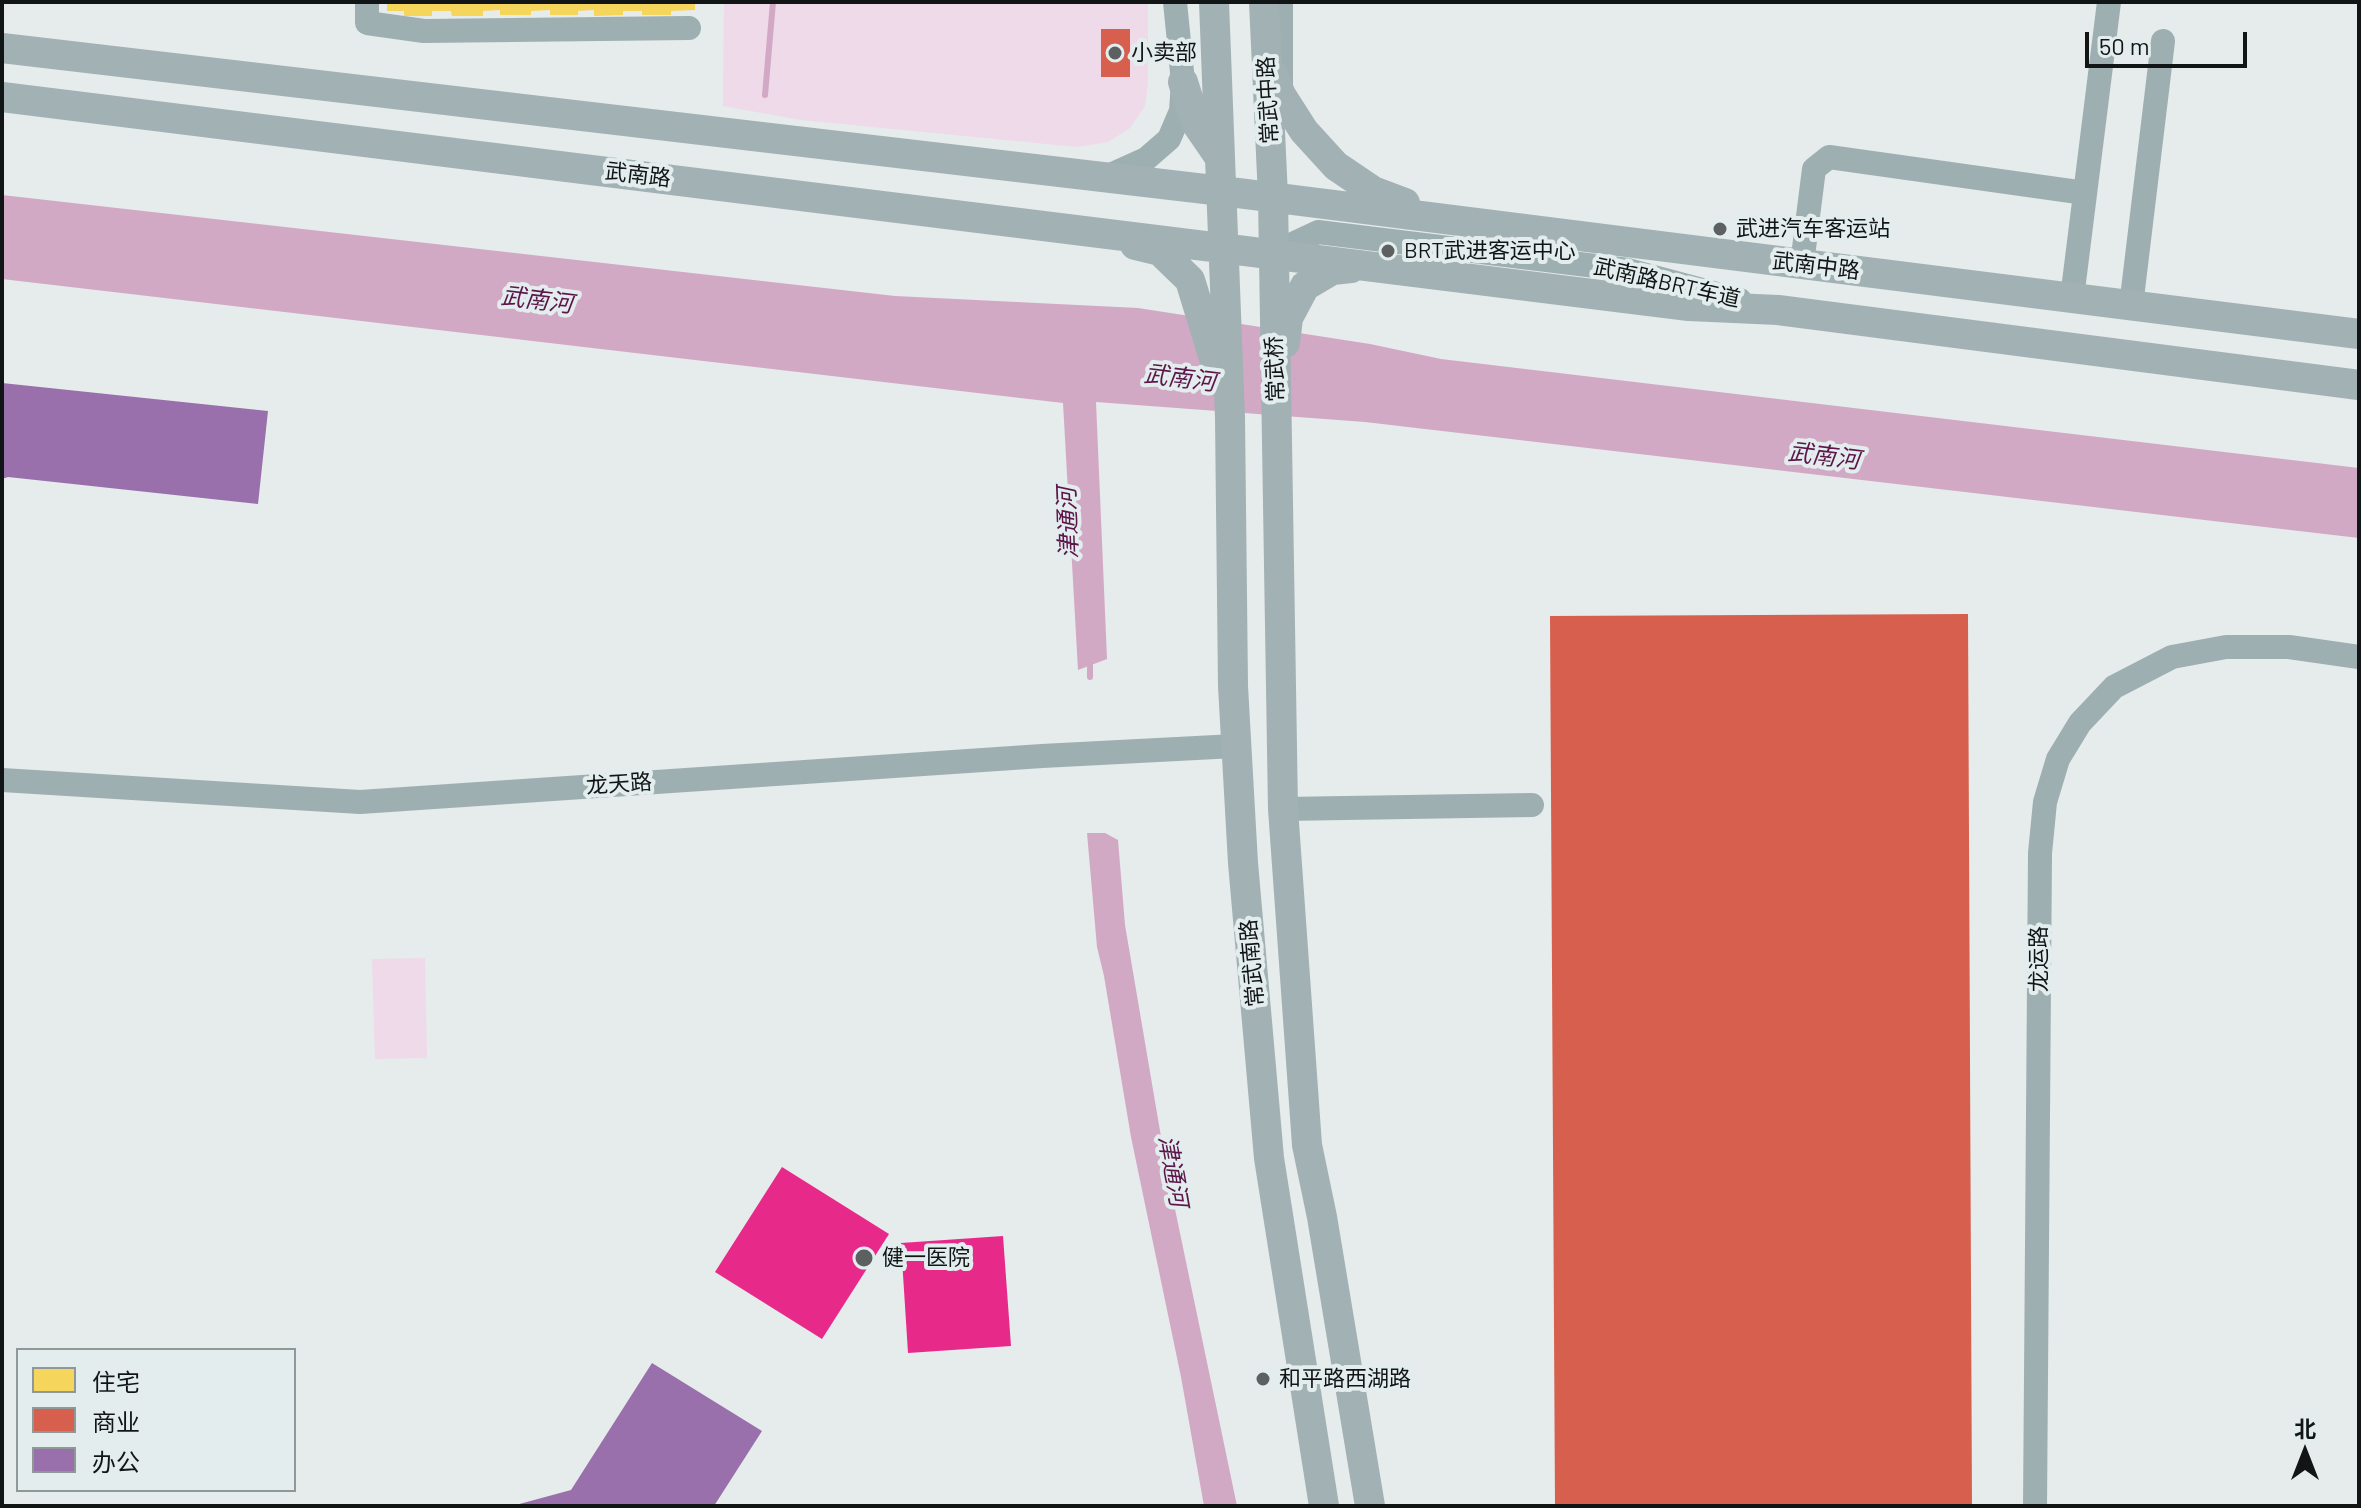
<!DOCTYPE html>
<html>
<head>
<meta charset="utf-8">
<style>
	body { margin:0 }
	#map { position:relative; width:2361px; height:1508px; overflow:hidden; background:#e6ebeb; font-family:Barlow,"Noto Sans SC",sans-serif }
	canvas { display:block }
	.frame { position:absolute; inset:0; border:4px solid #121515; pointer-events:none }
	.legend { position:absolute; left:16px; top:1348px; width:280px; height:144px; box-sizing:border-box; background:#e3edee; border:2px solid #8f9797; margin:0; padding:10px 14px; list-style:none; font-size:24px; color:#121515 }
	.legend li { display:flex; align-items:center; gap:16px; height:40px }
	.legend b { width:40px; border:2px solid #8f9797 }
	.north { position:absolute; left:2265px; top:1412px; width:80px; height:80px; -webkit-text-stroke:6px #e3edee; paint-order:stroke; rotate:0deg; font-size:22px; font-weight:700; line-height:32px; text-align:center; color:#121515 }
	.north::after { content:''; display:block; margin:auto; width:28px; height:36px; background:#121515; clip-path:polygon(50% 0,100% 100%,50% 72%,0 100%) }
	.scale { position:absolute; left:2085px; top:32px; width:162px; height:36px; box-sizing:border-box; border:4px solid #121515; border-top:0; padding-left:10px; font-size:24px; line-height:28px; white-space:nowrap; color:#121515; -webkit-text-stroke:6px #e3edee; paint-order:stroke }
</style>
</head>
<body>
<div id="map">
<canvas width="2361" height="1508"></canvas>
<div class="frame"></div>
<ul class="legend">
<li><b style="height:22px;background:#f6d55c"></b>住宅</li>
<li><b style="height:22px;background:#d6604d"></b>商业</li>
<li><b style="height:22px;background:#9970ab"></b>办公</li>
</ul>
<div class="north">北</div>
<div class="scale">50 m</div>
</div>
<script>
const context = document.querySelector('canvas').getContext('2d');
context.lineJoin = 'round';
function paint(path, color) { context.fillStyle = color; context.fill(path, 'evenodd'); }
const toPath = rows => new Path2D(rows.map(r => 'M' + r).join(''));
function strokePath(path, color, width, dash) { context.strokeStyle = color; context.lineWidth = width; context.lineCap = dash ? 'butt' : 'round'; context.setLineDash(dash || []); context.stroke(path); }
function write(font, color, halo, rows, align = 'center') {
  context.font = font + ' Barlow,"Noto Sans SC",sans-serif'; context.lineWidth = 8; context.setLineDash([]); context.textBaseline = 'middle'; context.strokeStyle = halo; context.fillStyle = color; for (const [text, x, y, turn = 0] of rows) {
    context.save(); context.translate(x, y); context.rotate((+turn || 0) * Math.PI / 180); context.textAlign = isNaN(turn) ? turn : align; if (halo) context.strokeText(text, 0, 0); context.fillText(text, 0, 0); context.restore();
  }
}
const green = toPath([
	[724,2,1148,2,1148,83,1145,106,1130,128,1108,142,1077,147,801,120,723,106],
	[425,958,427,1058,375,1059,372,959]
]);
const water = toPath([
	[2,195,895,296,1138,308,1370,344,1441,359,2359,468,2359,538,1365,422,1096,402,1107,659,1078,670,1063,403,2,279],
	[1087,833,1105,833,1118,840,1125,925,1166,1166,1237,1506,1204,1506,1181,1377,1131,1137,1104,976,1097,947]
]);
const homes = toPath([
	[387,2,695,2,695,10,671,11,671,15,642,15,642,11,623,11,623,15,594,16,594,10,578,11,578,15,550,15,550,10,531,11,531,15,500,15,500,10,483,11,483,16,452,16,451,11,432,11,432,16,404,16,404,11,387,11]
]);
const shops = toPath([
	[1101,29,1130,29,1130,77,1101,77],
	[1968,614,1972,1506,1555,1506,1550,616]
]);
const offices = toPath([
	[2,383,268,411,258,504,8,477,2,479],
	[652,1363,762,1431,714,1506,512,1506,571,1490]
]);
const health = toPath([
	[782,1167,889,1234,822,1339,715,1272],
	[1003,1236,1011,1346,908,1353,901,1243]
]);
const stream = toPath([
	[765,95,773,2],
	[1090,659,1090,677]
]);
const minor = toPath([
	[367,2,367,23,424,31,689,28],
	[1281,87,1281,2],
	[1104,178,1146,159,1169,139,1181,111,1183,82,1175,2],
	[1273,253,1318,232,1628,270,1740,300],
	[1802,264,1814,169,1829,157,2085,193],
	[2072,298,2109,2],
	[2131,306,2163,41],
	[2,780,360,802,1042,756,1235,746],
	[1283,809,1532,805],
	[2035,1506,2040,853,2045,802,2058,759,2080,723,2114,687,2172,657,2226,647,2289,647,2359,657]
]);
const major = toPath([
	[1214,2,1230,417,1233,686,1243,863,1269,1158,1324,1506],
	[1264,2,1273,197,1283,809,1307,1145,1322,1217,1370,1506],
	[2,48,1222,191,2359,334],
	[1272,74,1281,95,1304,131,1336,166,1373,191,1405,203],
	[1183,82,1196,123,1220,158],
	[2,97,1689,306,1778,310,2359,385],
	[1135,245,1160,251,1190,280,1216,365],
	[1285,343,1288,318,1305,286,1332,270,1351,268]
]);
const markers = [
	[1115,53,8,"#5c6060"],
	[1720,229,8,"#5c6060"],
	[1388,251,8,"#5c6060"],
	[864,1258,10,"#5c6060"],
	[1263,1379,8,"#5c6060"]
];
const poiNames = [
	["小卖部",1131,53],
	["武进汽车客运站",1736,229],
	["BRT武进客运中心",1404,251],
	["健一医院",882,1258],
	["和平路西湖路",1279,1379]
];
const streetNames = [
	["常武中路",1268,100,-93],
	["武南路",638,175,7],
	["武南中路",1816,266,7],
	["武南路BRT车道",1667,283,13],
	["常武桥",1275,369,-92],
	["龙天路",619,784,-4],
	["龙运路",2039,959,-90],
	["常武南路",1252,963,-95]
];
const waterNames = [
	["武南河",537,300,7],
	["武南河",1180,378,7],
	["武南河",1824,456,7],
	["津通河",1068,523,-92],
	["津通河",1173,1171,80]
];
paint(green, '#efdae9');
paint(water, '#d2a9c4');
paint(homes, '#f6d55c');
paint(shops, '#d6604d');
paint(offices, '#9970ab');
paint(health, '#e7298a');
strokePath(stream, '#d2a9c4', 6);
strokePath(minor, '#9eafb1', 24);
strokePath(major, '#a2b1b4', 30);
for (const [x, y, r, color] of markers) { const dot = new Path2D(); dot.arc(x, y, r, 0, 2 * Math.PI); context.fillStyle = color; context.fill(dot); strokePath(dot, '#e3edee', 3); }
write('22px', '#121515', '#e3edee', poiNames, 'left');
write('22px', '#121515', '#e3edee', streetNames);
write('italic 24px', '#5c164a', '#e3edee', waterNames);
</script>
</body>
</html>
